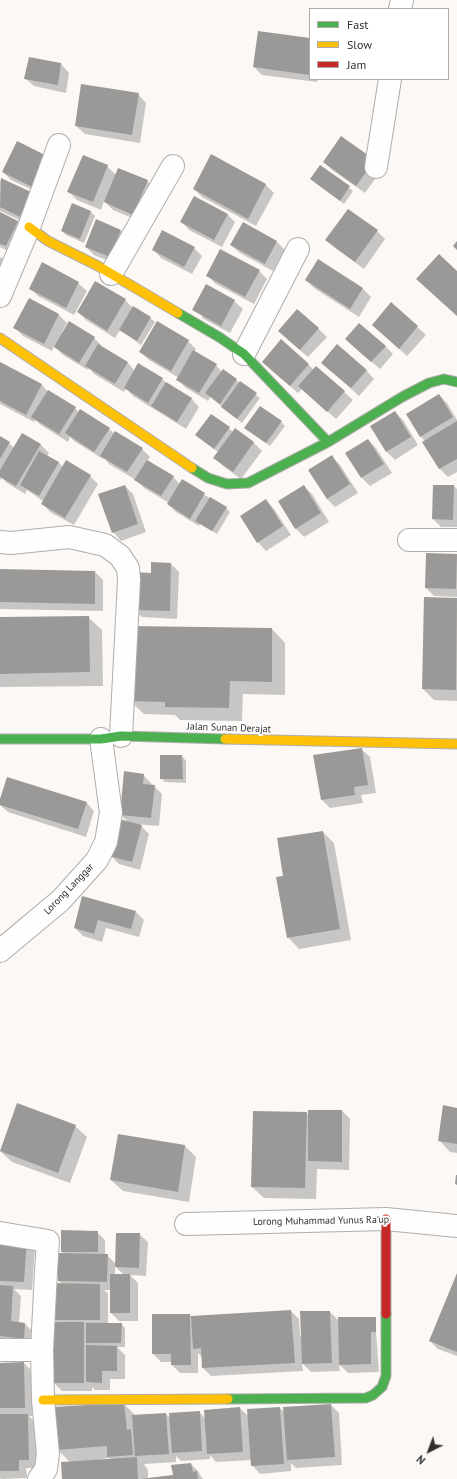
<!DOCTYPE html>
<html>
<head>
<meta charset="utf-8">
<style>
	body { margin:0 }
	#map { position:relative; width:457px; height:1479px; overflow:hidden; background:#fbf8f5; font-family:"PT Sans",sans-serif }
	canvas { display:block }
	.legend { position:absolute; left:309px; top:8px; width:140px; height:72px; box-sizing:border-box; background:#fff; border:1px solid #adacab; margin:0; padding:5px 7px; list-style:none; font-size:12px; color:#312f2d }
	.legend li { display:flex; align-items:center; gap:8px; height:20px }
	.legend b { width:20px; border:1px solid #adacab }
	.north { position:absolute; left:409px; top:1431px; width:40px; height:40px; -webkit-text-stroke:3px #fff; paint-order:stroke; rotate:222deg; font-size:11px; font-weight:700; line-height:16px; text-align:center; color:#312f2d }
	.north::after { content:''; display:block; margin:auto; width:14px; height:18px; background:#312f2d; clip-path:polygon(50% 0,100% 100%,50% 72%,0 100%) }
</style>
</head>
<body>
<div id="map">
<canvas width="457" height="1479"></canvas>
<ul class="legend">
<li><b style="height:5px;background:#4caf50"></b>Fast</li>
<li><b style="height:5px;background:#ffc107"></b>Slow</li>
<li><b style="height:5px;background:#c62828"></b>Jam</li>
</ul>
<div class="north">N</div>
</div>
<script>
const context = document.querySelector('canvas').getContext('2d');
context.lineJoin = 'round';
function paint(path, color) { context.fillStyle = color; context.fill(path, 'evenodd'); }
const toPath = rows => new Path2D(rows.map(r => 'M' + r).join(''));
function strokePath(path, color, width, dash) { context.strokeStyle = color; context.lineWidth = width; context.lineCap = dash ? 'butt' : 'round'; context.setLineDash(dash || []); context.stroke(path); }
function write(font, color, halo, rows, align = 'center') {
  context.font = font + ' "PT Sans",sans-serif'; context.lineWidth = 4; context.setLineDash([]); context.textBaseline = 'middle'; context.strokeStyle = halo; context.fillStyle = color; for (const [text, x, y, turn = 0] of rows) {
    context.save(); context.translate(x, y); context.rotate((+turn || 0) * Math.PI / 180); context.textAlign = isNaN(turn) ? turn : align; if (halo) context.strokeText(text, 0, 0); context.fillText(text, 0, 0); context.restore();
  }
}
const shadow = toPath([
	[259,33,310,39,310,79,318,79,317,82,262,75,254,67],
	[30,58,61,64,69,73,66,93,34,86,25,78],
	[138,94,146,103,140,143,85,134,76,126],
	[17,143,43,195,11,180,3,172],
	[211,155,266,185,274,193,256,226,202,197,194,189],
	[324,162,382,169,365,193,332,170],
	[107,166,116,175,147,181,155,189,142,222,113,210,104,201,101,210,77,200,69,192],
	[321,166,353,191,344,204,311,179],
	[1,179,30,193,28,224,0,211,0,182],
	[72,204,91,212,95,216,84,243,66,235,62,231],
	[0,213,18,222,26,230,14,254,0,247],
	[227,214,235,222,222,247,189,230,181,221],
	[121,231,129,239,119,265,94,255,86,247],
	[377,231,385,239,364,269,335,248,327,240],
	[277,242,285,250,273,271,240,253,231,245],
	[194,248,202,256,192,274,161,258,153,249],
	[0,257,11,262,0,288],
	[319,261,363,289,371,297,359,317,314,288,306,280],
	[259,271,267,279,254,304,216,284,207,275],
	[78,283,87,291,74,315,38,296,30,288],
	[206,286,234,301,243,309,230,333,202,318],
	[125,300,133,308,150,318,155,322,141,345,120,330,115,338,86,320,78,312],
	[392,304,426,335,407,356,373,325],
	[298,310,327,337,308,357,287,339],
	[58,314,67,323,62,332,94,338,102,346,101,347,128,363,135,371,162,379,169,385,191,398,199,407,186,429,133,396,126,388,124,392,94,374,89,368,88,370,63,355,54,346,52,351,23,336,15,328],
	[188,341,196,349,194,352,216,365,222,372,223,370,260,398,242,423,210,397,208,401,186,388,178,380,179,378,149,360,140,352],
	[385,346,393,354,380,369,354,347],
	[0,363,42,385,48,392,75,408,79,412,109,429,115,434,142,449,150,457,147,461,173,477,180,484,182,481,226,508,230,512,217,534,200,524,199,526,176,512,168,504,169,503,144,488,136,480,109,464,104,458,103,459,74,441,70,437,68,442,41,425,35,420,34,422,0,404],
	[322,363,366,370,374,379,359,396],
	[308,364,314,370,316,367,353,400,336,419,302,389,298,393,271,370],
	[439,395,447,403,457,420,457,472,448,477,440,469,424,442,425,441,421,437,407,414],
	[395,412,403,420,418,445,395,460,387,452],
	[281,422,285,426,270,446,250,432],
	[229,428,233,432,235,429,254,443,262,451,241,479,223,466,215,458,218,452,201,439],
	[23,434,41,445,49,453,47,456,59,463,63,467,90,476,98,484,74,525,50,512,42,503,43,501,27,490,25,494,7,483,2,478,0,480,0,437,9,443,14,448],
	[368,440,376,448,392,473,370,486,362,478,347,453],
	[332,457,340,465,358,493,335,507,327,499,310,471],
	[125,486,133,494,146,532,121,541,113,532],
	[304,486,312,494,329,522,304,537,296,529,279,501],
	[434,486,454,486,457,489,457,527,441,527,433,519],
	[266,500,274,509,291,535,266,551,258,542],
	[427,554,457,555,457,597,434,596,426,588],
	[171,564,179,572,177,619,142,617,133,609,152,574],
	[0,570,95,572,103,580,103,611,0,609],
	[425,598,457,599,457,701,434,700,423,689],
	[88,617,102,630,103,686,0,687,0,618],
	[272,629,285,643,285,695,243,694,242,721,180,720,175,715,144,714,130,701],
	[361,749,370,757,376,793,361,795,363,803,330,808,322,800],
	[182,756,186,761,186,783,165,782,161,778],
	[143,775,151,783,151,786,154,786,162,794,159,826,136,824,141,826,149,834,140,870,119,864,111,856,129,823,121,815],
	[86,802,94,811,86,837,8,812,0,805,0,803],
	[323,832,334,843,351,940,299,949,288,937,285,876],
	[83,897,136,912,144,920,139,937,106,928,102,942,83,936,75,928],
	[457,1109,457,1153,450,1152,439,1140],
	[342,1111,350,1119,349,1170,317,1169,316,1199,264,1198,252,1187,306,1113,309,1116],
	[75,1126,87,1137,70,1183,12,1162,0,1151],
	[185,1146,196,1157,189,1202,123,1191,111,1180],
	[97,1232,105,1240,105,1255,107,1255,116,1264,139,1234,148,1242,146,1276,130,1275,138,1283,138,1321,119,1321,111,1313,111,1290,104,1290,108,1293,108,1324,121,1324,125,1328,125,1347,117,1347,125,1355,125,1379,110,1379,110,1390,95,1390,92,1387,92,1391,62,1391,54,1383,58,1323,54,1319,62,1285,59,1281,65,1254,62,1252],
	[115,1266,124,1275,115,1275],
	[0,1239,35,1248,32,1290,14,1289,21,1296,19,1323,25,1324,33,1332,32,1346,0,1343],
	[457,1276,457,1356,438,1349,430,1341],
	[291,1311,299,1319,300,1336,302,1336,330,1312,339,1321,375,1318,379,1372,348,1373,339,1364,340,1371,311,1372,302,1363,303,1371,211,1376,203,1368,202,1357,198,1353,198,1373,180,1373,172,1365,172,1362,161,1362,153,1354,190,1315,192,1317],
	[24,1363,32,1371,32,1416,29,1416,36,1423,37,1468,26,1468,27,1478,1,1479,0,1478,0,1364],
	[124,1404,135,1415,166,1414,171,1419,199,1412,206,1419,240,1408,249,1417,280,1408,285,1413,331,1405,339,1413,342,1465,296,1468,291,1463,291,1471,260,1474,252,1465,251,1460,216,1462,210,1455,210,1459,181,1461,176,1456,176,1462,144,1464,148,1470,148,1478,174,1475,191,1464,199,1472,200,1475,203,1479,63,1479,70,1462,57,1449],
	[110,1458,112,1460,100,1460,100,1459]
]);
const building = toPath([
	[258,31,310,38,309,75,253,67],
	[29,57,61,63,58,85,24,79],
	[81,84,139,93,132,135,75,126],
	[341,136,375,160,356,186,323,162],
	[17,141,49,157,34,188,2,172],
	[211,154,266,184,248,219,193,189],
	[83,155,108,165,93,202,67,192],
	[320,165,350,186,340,201,310,179],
	[118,168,148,180,133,215,104,202],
	[1,178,31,192,20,217,0,207],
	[194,196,228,214,214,240,180,222],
	[72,203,91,211,80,239,61,231],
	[348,209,378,230,355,262,325,240],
	[0,212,18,221,6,246,0,244],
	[96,219,121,230,110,257,85,247],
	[243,222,277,241,265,264,230,245],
	[162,230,195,247,184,267,152,250],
	[457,241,457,250,453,246],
	[220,249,260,270,245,297,206,276],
	[439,254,457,271,457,316,416,279],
	[318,259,363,288,350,309,305,280],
	[42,262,79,282,66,308,29,289],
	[95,281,126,299,107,331,77,312],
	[206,284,235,300,221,326,192,310],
	[29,298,59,314,44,344,13,328],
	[391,302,418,326,399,349,372,325],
	[133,306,151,317,137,341,119,330],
	[297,309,319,328,300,350,278,331],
	[69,321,95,337,79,363,54,347],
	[157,321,189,340,171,371,139,352],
	[359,323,386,346,371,362,345,339],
	[281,339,309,364,290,386,262,362],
	[98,344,128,362,115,384,85,366],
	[337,344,367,370,351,388,321,363],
	[193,350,217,364,199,393,176,380],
	[0,362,42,384,26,415,0,401],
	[138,363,163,378,148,403,124,388],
	[316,366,345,391,327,412,298,386],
	[223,369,237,379,220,404,205,393],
	[240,381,257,393,237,419,221,407],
	[166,382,192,398,177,422,151,406],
	[48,390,76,407,59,434,31,417],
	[439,394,453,417,420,437,406,414],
	[260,406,282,421,266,443,244,428],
	[80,409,110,428,94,452,65,433],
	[395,411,411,437,386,452,370,426],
	[211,414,230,427,214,449,195,435],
	[457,421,457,459,439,469,422,442],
	[235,428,254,442,233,472,213,458],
	[115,431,143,448,127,472,100,456],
	[22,433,41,444,16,486,0,477,0,470],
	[0,436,10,442,0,459],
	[368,439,384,464,361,478,345,453],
	[39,451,59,462,39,496,20,485],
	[332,455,350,484,327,499,308,470],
	[66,460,91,475,65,518,41,504],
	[147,460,174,476,161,496,134,480],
	[182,479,205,493,190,519,167,504],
	[125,485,138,524,112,533,98,494],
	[304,485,321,513,295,529,278,501],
	[433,485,454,485,453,520,432,519],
	[210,497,227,507,212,531,195,521],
	[266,499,283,526,257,543,240,516],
	[426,553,457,554,456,589,425,588],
	[151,562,171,563,170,611,132,610,134,572,151,573],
	[0,569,95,571,95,604,0,602],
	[424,597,457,598,456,690,422,689],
	[89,616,90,672,0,674,0,617],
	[130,626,272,628,272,682,230,681,229,708,165,707,165,702,129,701],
	[362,748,368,785,354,787,355,795,321,800,313,755],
	[160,755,182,755,183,779,160,779],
	[124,771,144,774,143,784,155,785,151,818,120,815],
	[7,777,87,802,78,829,0,805,0,799],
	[119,819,142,825,132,862,109,856],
	[323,831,340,929,287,938,276,877,283,876,277,838],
	[82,896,136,911,131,929,98,920,94,934,74,928],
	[17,1103,76,1125,58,1173,0,1151],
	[443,1105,457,1108,457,1144,438,1141],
	[308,1110,342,1110,342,1162,308,1161],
	[253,1111,307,1112,305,1188,251,1187],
	[118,1134,185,1145,178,1192,110,1180],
	[456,1175,457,1175,457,1185,455,1184],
	[61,1230,98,1231,98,1252,61,1252],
	[116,1233,140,1233,139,1268,115,1267],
	[0,1238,27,1239,24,1282,0,1281],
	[58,1253,108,1254,107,1282,58,1281],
	[457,1273,457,1352,429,1341],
	[110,1274,130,1274,130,1313,110,1313],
	[53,1283,100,1284,100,1320,53,1320],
	[0,1285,13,1286,11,1321,25,1323,24,1339,0,1336],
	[291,1310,295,1363,202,1368,201,1348,193,1349,191,1316],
	[300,1311,330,1311,332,1363,302,1364],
	[152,1314,190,1314,191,1365,171,1365,171,1354,152,1354],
	[338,1317,376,1317,376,1332,371,1332,371,1364,339,1365],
	[53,1322,84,1322,84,1383,53,1383],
	[86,1323,122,1323,121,1343,86,1343],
	[86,1345,117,1346,117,1371,102,1371,102,1383,86,1382],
	[24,1362,25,1408,0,1408,0,1363],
	[124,1403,127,1430,131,1429,133,1455,107,1457,107,1446,56,1450,53,1407],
	[331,1404,335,1457,287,1460,283,1407],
	[240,1407,243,1452,207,1454,204,1410],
	[280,1407,284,1464,251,1466,247,1409],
	[200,1411,202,1451,172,1453,169,1413],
	[166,1413,169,1454,135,1456,132,1415],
	[0,1414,28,1414,29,1460,19,1460,19,1471,0,1471],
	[137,1457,138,1479,62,1479,61,1462],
	[191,1463,193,1472,197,1471,198,1479,141,1479,173,1475,171,1465]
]);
const street = toPath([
	[400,9,402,0],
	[376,167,390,79],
	[111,274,173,166],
	[0,296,29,227,59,145],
	[244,354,298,249],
	[409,540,457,540],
	[0,542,11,543,69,537,105,545,120,556,128,568,129,580,121,736],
	[0,951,61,900,97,860,106,842,111,813,101,739],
	[186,1224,386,1219,457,1226],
	[0,1233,48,1241,46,1271,42,1350,43,1400,48,1454,46,1469,39,1479],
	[0,1350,42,1350]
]);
const fast = toPath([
	[178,313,219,337,244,354,328,442],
	[192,468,208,478,227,484,248,483,328,442,402,397,429,383,444,379,457,382],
	[0,739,101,739,121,736,225,739],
	[228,1399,366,1398,373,1395,382,1387,386,1376,386,1314]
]);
const slow = toPath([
	[29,227,48,241,98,266,178,313],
	[0,338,192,468],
	[225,739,457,744],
	[43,1400,228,1399]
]);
const jam = toPath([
	[386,1219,386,1314]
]);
const streetNames = [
	["Jalan Sunan Derajat",229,728,2],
	["Lorong Langgar",69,889,-46],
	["Lorong Muhammad Yunus Ra'up",321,1221,-1]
];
paint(shadow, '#0003');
paint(building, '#9b9997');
strokePath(street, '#b0adab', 24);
strokePath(fast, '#b0adab', 11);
strokePath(slow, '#b0adab', 11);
strokePath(jam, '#b0adab', 11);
strokePath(street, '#fefefe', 22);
strokePath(fast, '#4caf50', 9);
strokePath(slow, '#ffc107', 9);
strokePath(jam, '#c62828', 9);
write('10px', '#312f2d', '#fff', streetNames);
</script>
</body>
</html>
